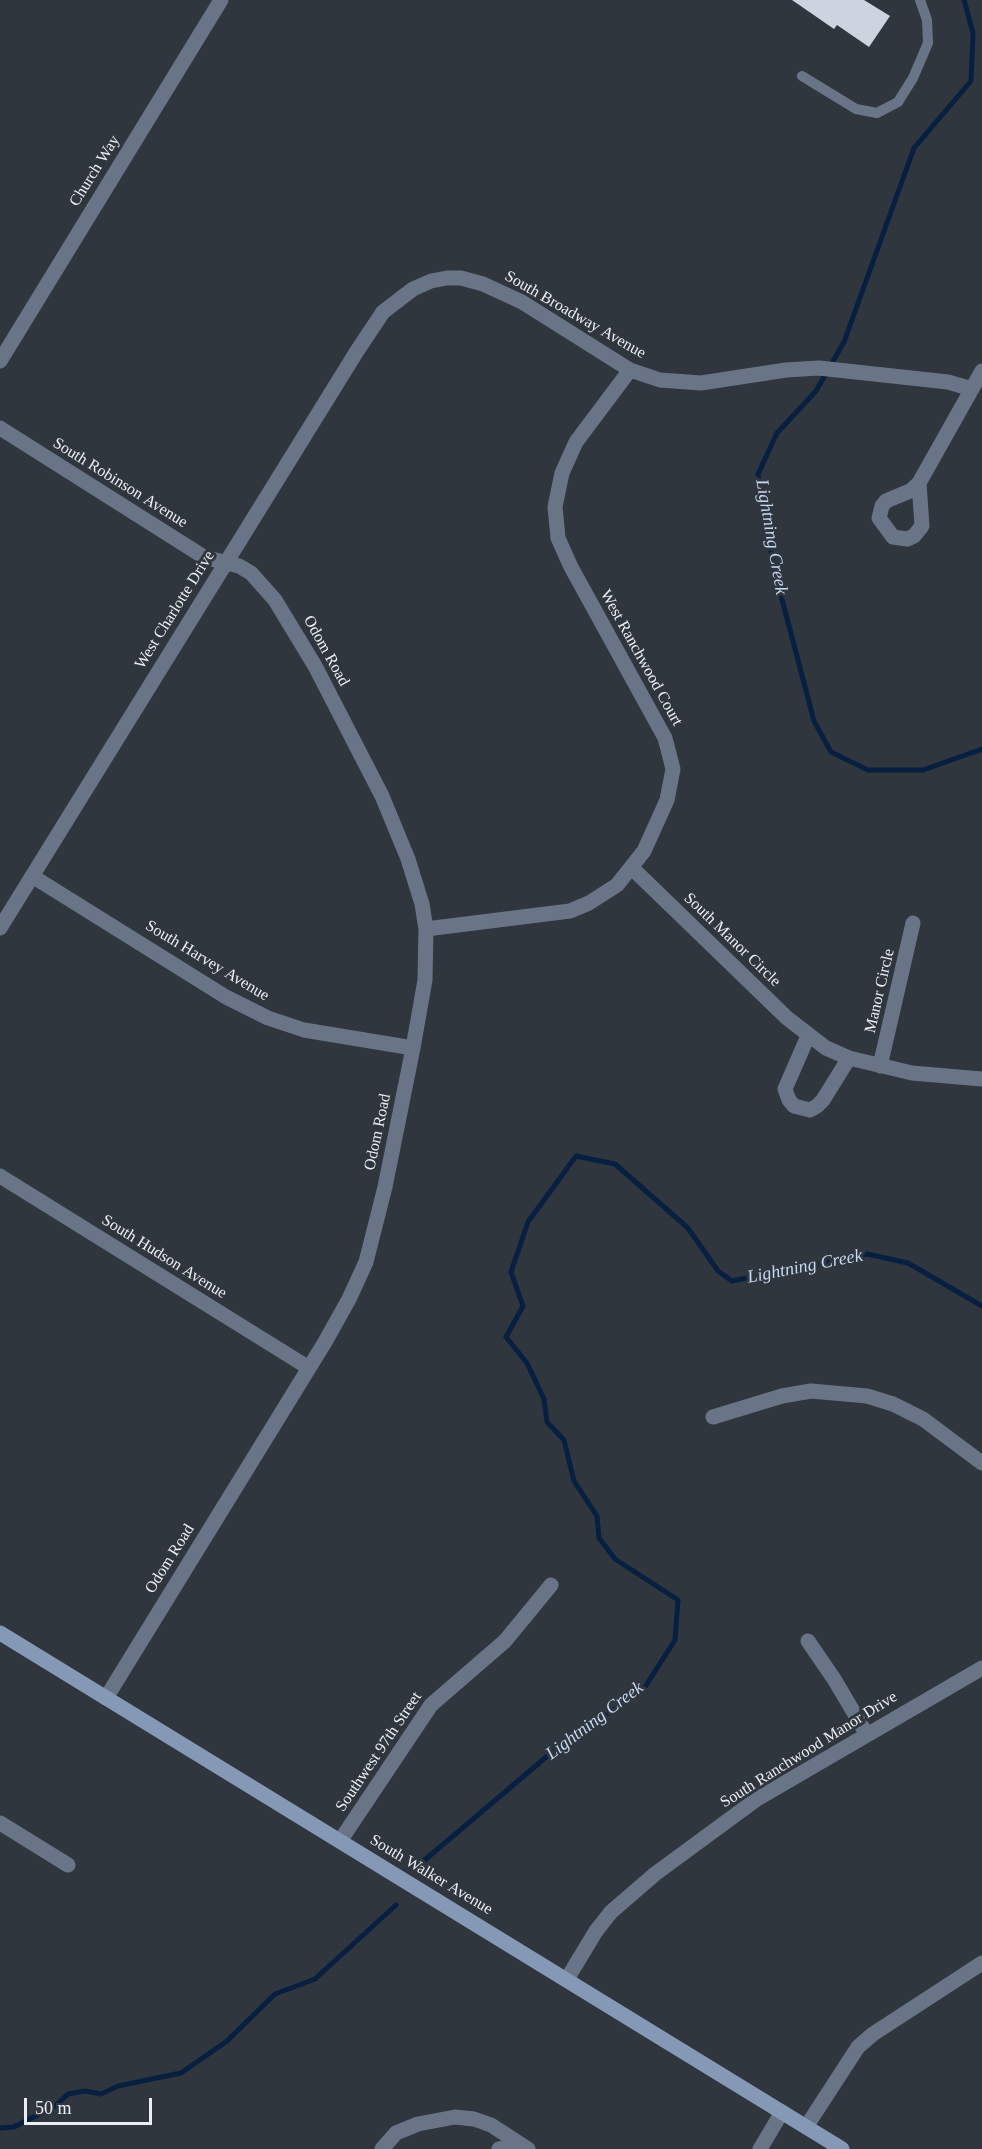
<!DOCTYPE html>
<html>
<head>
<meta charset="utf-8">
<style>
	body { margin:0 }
	#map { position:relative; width:982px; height:2149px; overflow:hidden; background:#30363e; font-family:Georgia,serif }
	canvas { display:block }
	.scale { position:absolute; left:24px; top:2098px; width:128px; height:27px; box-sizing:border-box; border:3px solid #ebeff4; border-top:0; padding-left:8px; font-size:18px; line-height:21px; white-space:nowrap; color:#ebeff4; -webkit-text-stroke:4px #30363e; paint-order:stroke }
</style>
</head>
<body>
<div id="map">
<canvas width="982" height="2149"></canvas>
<div class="scale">50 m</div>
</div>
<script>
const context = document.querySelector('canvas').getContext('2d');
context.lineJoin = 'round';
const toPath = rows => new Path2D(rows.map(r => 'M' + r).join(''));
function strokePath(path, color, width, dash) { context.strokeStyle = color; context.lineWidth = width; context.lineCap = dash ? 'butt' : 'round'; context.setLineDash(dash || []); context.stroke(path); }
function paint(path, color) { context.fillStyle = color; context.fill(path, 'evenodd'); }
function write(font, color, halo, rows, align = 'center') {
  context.font = font + ' Georgia,serif'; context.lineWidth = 6; context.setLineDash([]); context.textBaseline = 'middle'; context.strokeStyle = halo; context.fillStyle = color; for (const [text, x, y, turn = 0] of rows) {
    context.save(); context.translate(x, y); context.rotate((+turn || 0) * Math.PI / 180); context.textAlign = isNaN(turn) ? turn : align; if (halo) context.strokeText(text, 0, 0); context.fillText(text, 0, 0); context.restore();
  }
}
const stream = toPath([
	[964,0,973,33,971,81,914,148,844,342,816,391,777,433,758,474,774,569,814,721,831,752,868,770,923,770,982,749],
	[420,1864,564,1742,643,1690,675,1640,678,1600,615,1559,599,1538,597,1516,574,1481,564,1440,547,1422,544,1399,527,1363,506,1337,523,1306,511,1272,528,1222,576,1156,615,1164,688,1228,718,1271,732,1281,867,1254,908,1263,982,1306],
	[0,2128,14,2127,55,2106,68,2094,85,2091,101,2094,118,2086,181,2073,227,2041,275,1994,315,1979,396,1905]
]);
const building = toPath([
	[792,0,864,0,890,16,869,47,837,25,834,29]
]);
const lane = toPath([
	[802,76,856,109,877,113,898,102,913,78,928,43,927,20,920,0]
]);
const street = toPath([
	[0,361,221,0],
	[0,428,204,557,239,566,251,573,275,600,315,666,382,796,408,859,422,904,426,929,425,980,413,1048,385,1187,366,1262,349,1299,325,1342,106,1698],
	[919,483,922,526,914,536,907,539,893,537,879,518,882,506,886,501,910,491,919,483,982,371],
	[632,868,787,1018,826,1048,849,1058,912,1073,982,1079],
	[32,876,226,997,268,1018,304,1030,413,1048],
	[0,928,357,351,383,312,413,289,431,281,447,278,461,278,483,284,522,302,630,370,660,380,701,383,786,370,819,368,948,382,972,389],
	[426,929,570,911,589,903,617,885,644,851,667,800,673,769,665,738,571,567,558,538,555,507,562,473,576,442,630,370],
	[808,1036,785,1089,789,1100,794,1106,810,1110,817,1106,823,1100,849,1058],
	[880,1066,913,923],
	[0,1176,309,1368],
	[713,1417,782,1396,811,1391,867,1396,893,1404,923,1419,982,1463],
	[808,1641,834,1679,866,1733],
	[0,1823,68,1865],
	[340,1841,431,1705,505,1641,551,1585],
	[567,1979,596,1931,611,1912,655,1874,757,1799,982,1668],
	[806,2127,858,2047,873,2034,982,1963],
	[382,2149,396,2133,418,2124,455,2117,474,2119,491,2125,528,2149],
	[499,2149,521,2145],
	[760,2149,782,2112]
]);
const secondary = toPath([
	[0,1633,842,2149]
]);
const streetNames = [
	["Church Way",95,171,-58],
	["South Broadway Avenue",575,315,30],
	["South Robinson Avenue",120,483,32],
	["West Charlotte Drive",175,610,-58],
	["Odom Road",326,651,61],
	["West Ranchwood Court",641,658,61],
	["South Manor Circle",732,940,44],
	["South Harvey Avenue",207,961,31],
	["Manor Circle",880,991,-77],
	["Odom Road",378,1132,-78],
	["South Hudson Avenue",164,1257,32],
	["Odom Road",170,1559,-58],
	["South Ranchwood Manor Drive",809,1750,-32],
	["Southwest 97th Street",379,1752,-56],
	["South Walker Avenue",431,1875,31]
];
const waterNames = [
	["Lightning Creek",771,537,80],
	["Lightning Creek",805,1267,-11],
	["Lightning Creek",595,1721,-37]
];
strokePath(stream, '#071f40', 5);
paint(building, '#cdd4df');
strokePath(lane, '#697587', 10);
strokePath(street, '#697587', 15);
strokePath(secondary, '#8598b5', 15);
write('16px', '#ebeff4', '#30363e', streetNames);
write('italic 18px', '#c7d9f2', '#30363e', waterNames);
</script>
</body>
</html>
